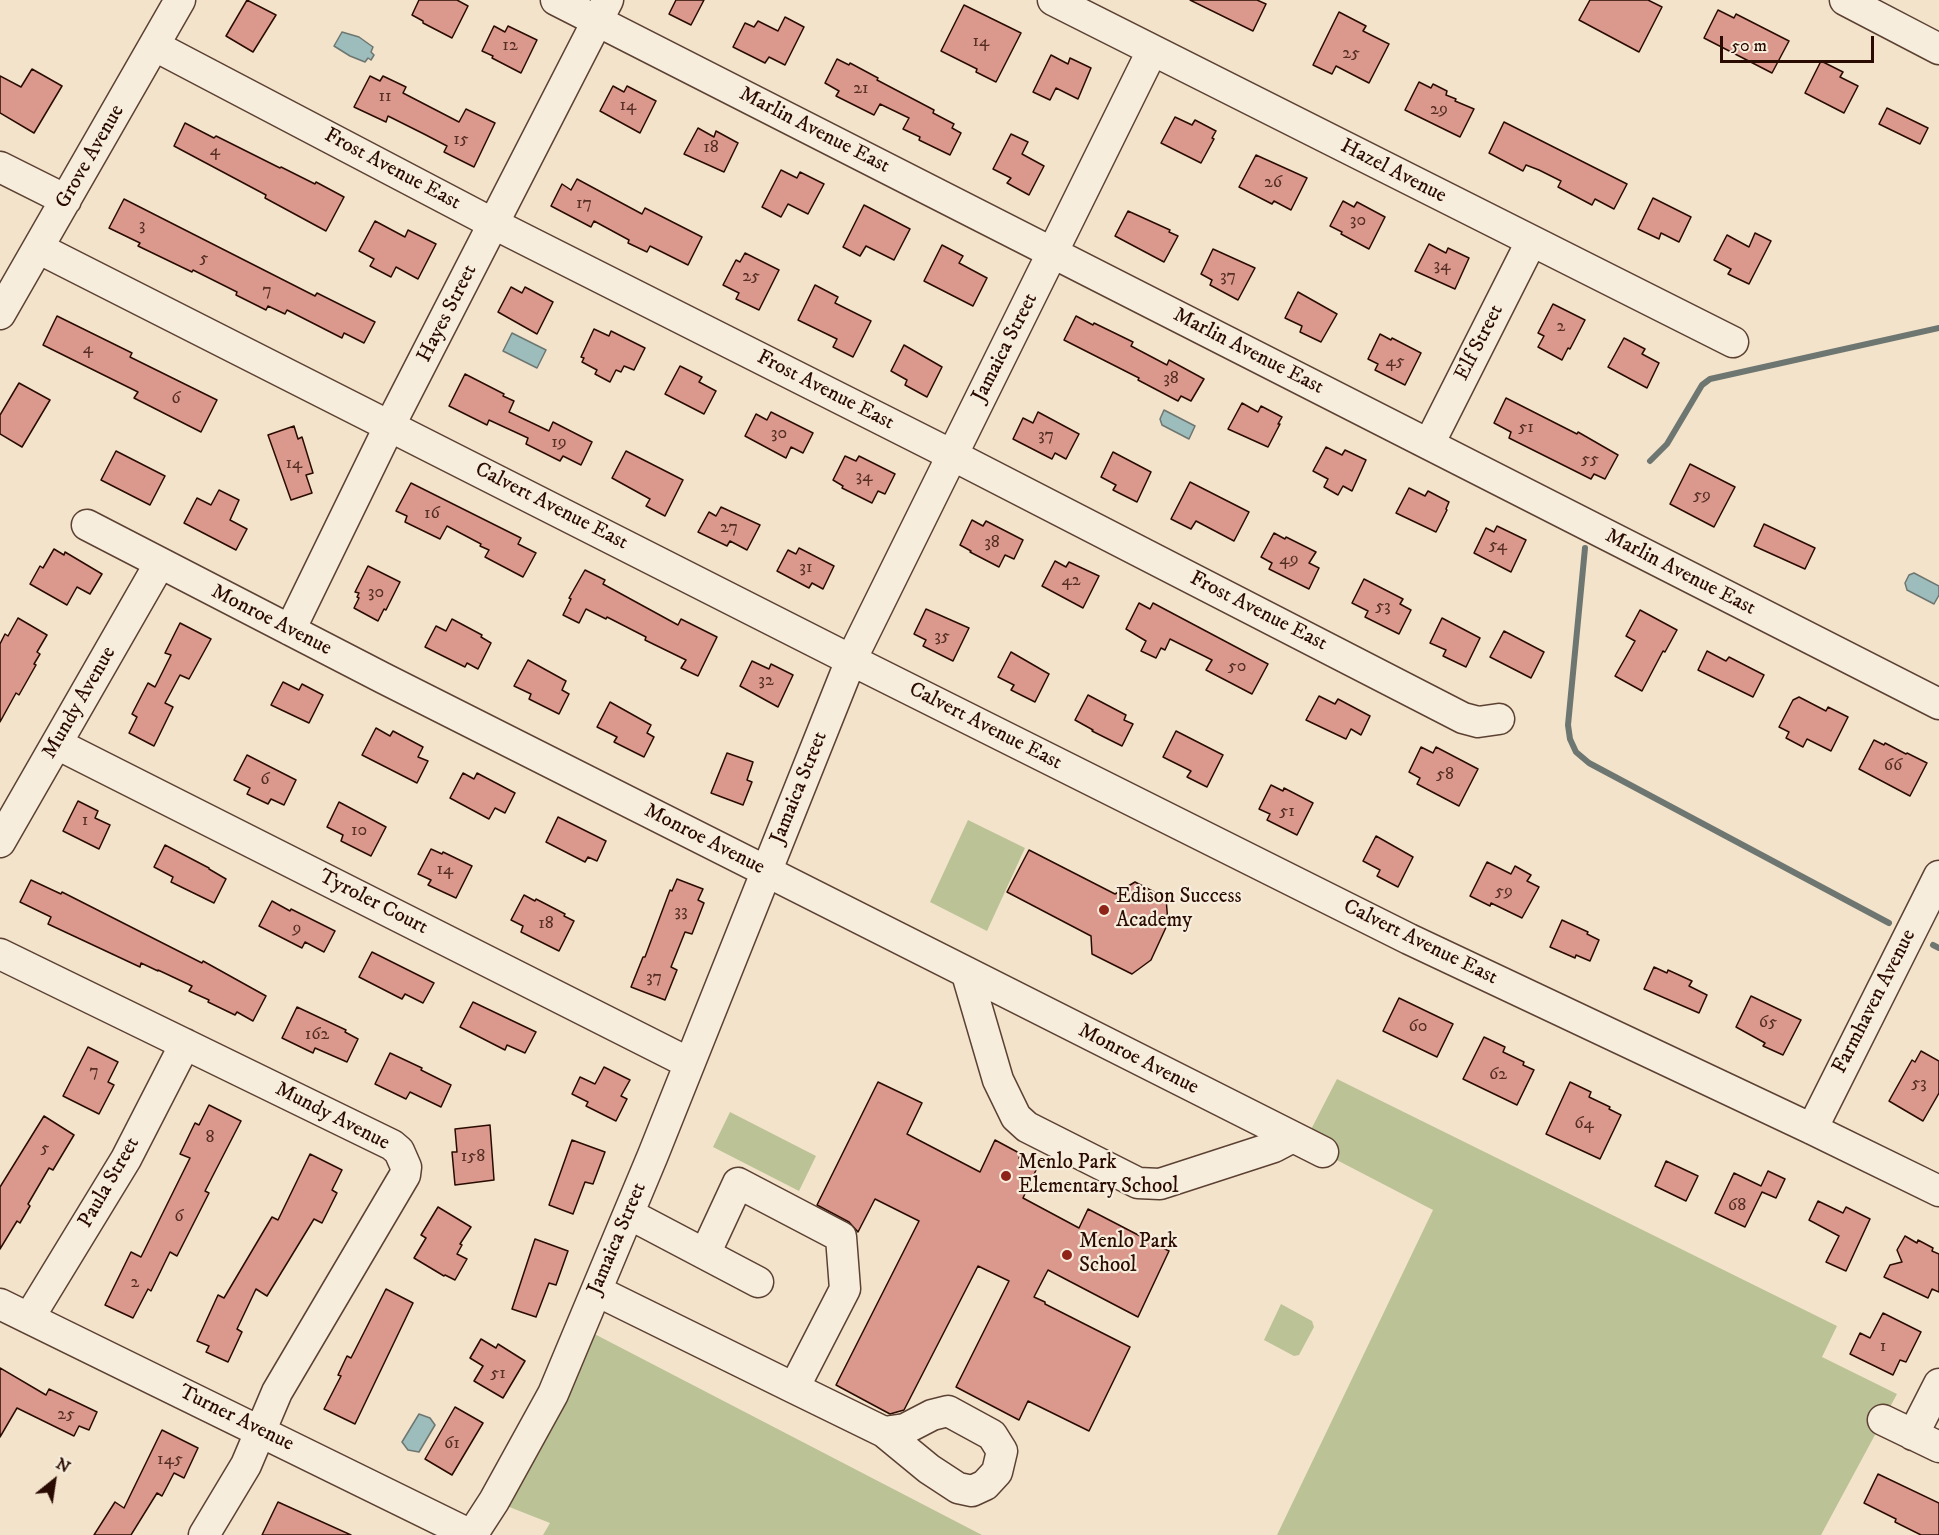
<!DOCTYPE html>
<html>
<head>
<meta charset="utf-8">
<style>
	body { margin:0 }
	#map { position:relative; width:1939px; height:1535px; overflow:hidden; background:#f2e3ca; font-family:"IM FELL DW Pica",serif }
	canvas { display:block }
	.north { position:absolute; left:24px; top:1451px; width:60px; height:60px; -webkit-text-stroke:4px #f7eddd; paint-order:stroke; rotate:30deg; font-size:16px; font-weight:700; line-height:24px; text-align:center; color:#2a0b01 }
	.north::after { content:''; display:block; margin:auto; width:21px; height:27px; background:#2a0b01; clip-path:polygon(50% 0,100% 100%,50% 72%,0 100%) }
	.scale { position:absolute; left:1720px; top:36px; width:154px; height:27px; box-sizing:border-box; border:3px solid #2a0b01; border-top:0; padding-left:8px; font-size:18px; line-height:21px; white-space:nowrap; color:#2a0b01; -webkit-text-stroke:4px #f7eddd; paint-order:stroke }
</style>
</head>
<body>
<div id="map">
<canvas width="1939" height="1535"></canvas>
<div class="north">N</div>
<div class="scale">50 m</div>
</div>
<script>
const context = document.querySelector('canvas').getContext('2d');
context.lineJoin = 'round';
function paint(path, color) { context.fillStyle = color; context.fill(path, 'evenodd'); }
const toPath = rows => new Path2D(rows.map(r => 'M' + r).join(''));
function strokePath(path, color, width, dash) { context.strokeStyle = color; context.lineWidth = width; context.lineCap = dash ? 'butt' : 'round'; context.setLineDash(dash || []); context.stroke(path); }
function write(font, color, halo, rows, align = 'center') {
  context.font = font + ' "IM FELL DW Pica",serif'; context.lineWidth = 4.5; context.setLineDash([]); context.textBaseline = 'middle'; context.strokeStyle = halo; context.fillStyle = color; for (const [text, x, y, turn = 0] of rows) {
    context.save(); context.translate(x, y); context.rotate((+turn || 0) * Math.PI / 180); context.textAlign = isNaN(turn) ? turn : align; if (halo) context.strokeText(text, 0, 0); context.fillText(text, 0, 0); context.restore();
  }
}
const green = toPath([
	[968,820,1025,848,987,931,930,902],
	[1337,1079,1837,1326,1822,1357,1897,1394,1821,1535,1277,1535,1433,1210,1304,1143],
	[730,1112,816,1156,799,1191,713,1147],
	[1281,1304,1312,1321,1314,1327,1299,1355,1294,1356,1264,1340],
	[581,1327,982,1535,543,1535,550,1523,494,1501]
]);
const water = toPath([
	[342,32,359,37,373,47,371,52,374,55,371,60,368,58,365,62,350,56,334,46,342,32],
	[512,333,546,350,537,368,503,351,512,333],
	[1164,410,1195,426,1189,439,1162,425,1160,419,1164,410],
	[1914,573,1939,586,1939,595,1934,604,1907,590,1905,583,1909,575,1914,573],
	[419,1414,430,1418,435,1425,419,1452,408,1450,402,1442,419,1414]
]);
const stream = toPath([
	[1650,461,1667,444,1702,385,1710,379,1939,328],
	[1585,548,1568,725,1570,739,1576,752,1589,763,1889,923],
	[1933,945,1939,948]
]);
const building = toPath([
	[247,0,276,15,253,52,226,36,247,0],
	[419,0,457,0,468,6,452,38,423,23,423,21,412,15,419,0],
	[676,0,704,0,691,25,669,14,676,0],
	[1190,0,1257,0,1266,4,1253,31,1190,0],
	[1590,0,1648,0,1662,7,1639,52,1579,20,1590,0],
	[964,5,1021,33,996,82,976,72,977,69,941,51,964,5],
	[1718,10,1734,18,1736,14,1789,41,1772,73,1704,38,1718,10],
	[1339,12,1366,26,1363,31,1389,44,1369,83,1336,66,1332,74,1313,65,1339,12],
	[785,17,804,27,785,65,769,57,765,63,733,47,745,23,754,27,758,21,778,31,785,17],
	[494,26,505,32,508,26,537,40,521,73,492,58,493,56,482,51,494,26],
	[1051,55,1068,64,1070,58,1091,68,1078,99,1056,88,1050,100,1033,92,1051,55],
	[837,59,849,65,850,63,878,78,877,80,934,110,933,113,954,124,952,128,961,133,950,155,919,140,920,137,903,129,909,118,880,104,874,115,836,96,839,91,825,83,837,59],
	[1821,61,1843,72,1840,77,1858,86,1844,113,1805,93,1821,61],
	[32,69,62,86,34,133,0,113,0,76,21,87,32,69],
	[370,76,380,81,383,76,406,87,403,93,459,122,466,109,495,123,474,167,444,152,447,146,424,134,388,116,386,122,354,107,370,76],
	[1419,82,1431,88,1433,84,1447,91,1446,95,1456,99,1455,101,1474,109,1460,137,1405,110,1419,82],
	[613,86,624,92,627,86,656,101,640,133,600,111,613,86],
	[1887,108,1928,128,1920,144,1879,124,1887,108],
	[1175,117,1192,125,1195,120,1216,131,1212,138,1214,139,1201,163,1161,143,1175,117],
	[1504,122,1627,184,1614,209,1595,199,1592,205,1558,187,1561,181,1539,170,1526,165,1523,171,1489,153,1504,122],
	[185,123,214,138,216,136,280,168,281,167,315,184,316,182,344,197,326,231,265,198,266,195,174,146,185,123],
	[698,128,714,137,716,131,738,143,724,172,684,154,698,128],
	[1011,134,1028,142,1022,154,1044,166,1029,195,1007,183,1011,178,993,169,1011,134],
	[1256,155,1307,178,1291,210,1274,201,1272,204,1239,187,1256,155],
	[781,170,797,178,800,172,824,184,808,214,788,204,781,217,762,207,781,170],
	[577,179,642,214,645,208,702,237,688,265,650,246,647,252,628,243,629,240,594,221,591,227,551,206,562,184,571,190,577,179],
	[1653,198,1691,217,1679,242,1661,233,1659,239,1638,229,1653,198],
	[124,199,315,296,317,293,375,322,364,343,344,333,342,338,287,310,285,314,268,306,266,310,236,295,237,292,193,270,192,272,138,246,140,243,109,228,124,199],
	[1343,201,1354,207,1357,202,1385,217,1369,249,1341,234,1342,232,1330,226,1343,201],
	[864,205,910,229,894,260,866,246,860,256,843,247,864,205],
	[1128,211,1170,230,1169,232,1178,236,1164,262,1115,236,1128,211],
	[375,221,405,237,408,230,436,244,418,279,396,267,391,277,370,266,374,259,359,251,375,221],
	[1755,233,1771,241,1749,284,1728,274,1731,269,1714,260,1727,235,1749,247,1755,233],
	[1429,244,1446,253,1448,248,1469,258,1455,289,1415,271,1429,244],
	[942,245,963,256,959,263,987,278,973,306,924,281,942,245],
	[1213,249,1255,268,1238,300,1210,285,1212,280,1201,274,1213,249],
	[745,253,779,270,759,310,736,299,739,293,723,285,736,260,740,262,745,253],
	[815,285,838,297,835,303,871,321,853,357,833,347,837,339,798,320,815,285],
	[511,287,522,293,525,287,553,302,537,334,498,312,511,287],
	[1298,292,1337,314,1321,342,1300,332,1302,326,1285,318,1298,292],
	[1553,304,1585,320,1570,349,1568,348,1562,360,1538,347,1544,336,1538,333,1553,304],
	[57,316,132,353,130,357,217,400,201,432,134,398,138,392,43,345,57,316],
	[1076,316,1093,325,1094,323,1133,342,1131,346,1167,365,1169,360,1204,379,1191,401,1181,396,1178,401,1138,380,1139,378,1064,340,1076,316],
	[594,329,609,336,611,331,645,348,634,370,624,366,621,372,616,370,610,382,595,374,597,370,582,362,584,358,581,357,594,329],
	[1380,334,1391,340,1392,338,1421,353,1405,385,1375,370,1378,364,1368,359,1380,334],
	[1624,338,1645,349,1642,354,1659,363,1647,388,1608,367,1624,338],
	[904,345,942,367,927,397,905,385,907,380,891,371,904,345],
	[680,366,702,377,699,382,716,391,704,414,665,394,680,366],
	[465,374,504,394,503,396,514,401,509,412,549,431,553,422,592,442,581,465,563,456,560,461,526,444,528,438,489,420,487,425,449,406,465,374],
	[19,383,50,400,22,447,0,434,0,415,19,383],
	[1506,398,1577,434,1578,432,1618,455,1605,479,1594,474,1591,479,1509,438,1511,432,1494,423,1506,398],
	[1242,403,1258,412,1261,406,1282,417,1278,424,1280,424,1268,447,1228,429,1242,403],
	[771,412,813,433,803,453,791,447,786,458,745,436,756,414,767,420,771,412],
	[1038,412,1079,434,1066,459,1055,453,1052,459,1013,439,1023,418,1033,423,1038,412],
	[294,426,298,439,302,437,313,473,306,475,312,493,291,500,268,435,294,426],
	[1326,447,1342,455,1345,450,1366,460,1352,491,1343,486,1338,495,1324,487,1328,479,1313,471,1326,447],
	[116,451,165,476,150,505,101,480,116,451],
	[626,451,683,480,665,516,646,506,650,499,612,478,626,451],
	[1113,452,1151,472,1137,502,1113,490,1116,485,1101,477,1113,452],
	[845,456,856,461,859,456,895,474,885,494,878,491,872,503,842,488,843,486,833,480,845,456],
	[1690,464,1735,487,1714,527,1670,504,1690,464],
	[1190,482,1249,512,1234,541,1196,521,1191,529,1171,519,1190,482],
	[411,483,521,538,518,544,536,553,523,577,485,557,489,550,480,546,481,544,447,526,440,539,405,522,407,516,396,511,411,483],
	[1409,488,1425,496,1428,491,1449,502,1446,509,1447,510,1436,532,1396,513,1409,488],
	[219,490,239,500,230,520,247,529,236,550,184,523,197,498,211,505,219,490],
	[721,507,760,525,747,550,730,541,727,546,698,532,709,512,716,516,721,507],
	[972,520,983,526,986,521,1023,540,1014,559,1005,555,999,567,970,552,971,551,960,545,972,520],
	[1764,524,1815,548,1805,569,1754,546,1764,524],
	[1497,526,1526,540,1511,572,1474,553,1486,528,1494,532,1497,526],
	[1274,533,1285,539,1286,537,1316,552,1309,563,1319,568,1309,589,1269,569,1272,563,1261,557,1274,533],
	[799,548,834,566,823,589,812,583,809,588,777,571,788,550,796,554,799,548],
	[54,549,64,555,65,552,102,574,90,594,77,587,67,605,30,584,40,566,43,568,54,549],
	[1055,561,1066,567,1069,562,1099,576,1083,608,1042,586,1055,561],
	[368,566,400,582,386,610,384,609,378,621,354,608,359,598,357,597,359,593,355,592,368,566],
	[585,570,605,580,603,584,678,625,681,619,717,637,698,676,681,668,686,660,645,640,646,637,607,617,606,619,586,609,579,623,563,615,571,599,569,598,585,570],
	[1364,579,1403,599,1400,604,1411,610,1399,634,1365,617,1368,611,1352,603,1364,579],
	[1139,603,1150,609,1153,603,1268,664,1252,694,1206,670,1212,660,1170,639,1165,650,1161,648,1156,658,1141,651,1146,641,1126,629,1139,603],
	[926,609,969,628,953,661,923,646,926,640,914,634,926,609],
	[1640,610,1677,630,1665,652,1663,651,1642,691,1615,676,1635,641,1626,636,1640,610],
	[18,618,47,635,37,652,40,654,34,664,36,665,19,695,16,693,0,722,0,644,5,634,8,636,18,618],
	[1442,618,1480,638,1466,667,1443,656,1446,650,1430,643,1442,618],
	[452,619,482,635,481,637,491,643,478,669,467,663,465,667,425,647,436,626,446,631,452,619],
	[180,623,211,639,189,679,180,675,165,703,173,707,154,746,129,733,137,717,132,714,148,683,155,687,171,655,165,653,180,623],
	[1504,631,1544,652,1531,678,1490,657,1504,631],
	[1707,651,1726,661,1729,657,1764,675,1753,697,1698,670,1707,651],
	[1011,652,1049,674,1035,702,1011,690,1014,685,998,677,1011,652],
	[528,660,566,681,562,690,569,694,559,714,529,699,531,694,514,686,528,660],
	[752,661,769,669,771,664,793,675,778,707,740,686,752,661],
	[283,682,299,690,302,684,323,695,309,723,271,705,283,682],
	[1088,695,1126,715,1124,720,1133,724,1122,746,1092,731,1093,730,1075,720,1088,695],
	[1319,696,1335,704,1338,699,1370,716,1361,735,1351,729,1346,739,1306,720,1319,696],
	[1799,697,1826,711,1828,707,1848,717,1831,751,1807,739,1803,747,1786,738,1789,732,1779,727,1793,700,1799,697],
	[610,702,651,725,647,733,654,737,644,757,614,742,617,737,597,727,610,702],
	[376,728,390,736,393,731,423,747,418,757,428,761,417,783,362,755,376,728],
	[1176,731,1223,755,1207,787,1187,777,1191,771,1163,757,1176,731],
	[1874,740,1884,745,1885,743,1906,754,1907,753,1927,763,1910,796,1859,769,1874,740],
	[1421,747,1433,753,1436,747,1478,769,1459,806,1417,784,1420,778,1409,772,1421,747],
	[727,753,753,762,747,780,752,782,743,805,711,793,727,753],
	[247,755,296,780,284,805,271,799,268,804,247,794,250,788,234,780,247,755],
	[463,773,474,779,477,773,515,793,505,813,495,808,489,819,450,798,463,773],
	[1271,785,1283,791,1284,788,1313,803,1297,835,1267,820,1270,814,1259,809,1271,785],
	[78,801,98,811,95,818,110,825,99,849,63,831,78,801],
	[339,802,386,827,371,856,341,841,343,835,327,827,339,802],
	[558,817,606,841,597,861,588,857,585,862,546,842,558,817],
	[1376,836,1413,857,1398,887,1377,876,1380,870,1363,861,1376,836],
	[165,845,209,868,209,869,226,879,214,903,171,882,173,877,154,867,165,845],
	[431,849,442,854,443,852,472,866,456,898,428,885,431,880,418,874,431,849],
	[1029,850,1115,894,1135,882,1166,898,1168,923,1151,960,1132,974,1092,954,1091,936,1007,892,1029,850],
	[1487,862,1511,874,1515,866,1531,875,1527,881,1539,887,1522,918,1491,903,1490,906,1470,896,1487,862],
	[677,879,703,889,698,900,704,903,692,934,685,932,671,967,677,970,665,1000,631,987,643,957,645,957,670,890,672,891,677,879],
	[31,880,61,894,62,892,202,963,203,961,266,996,253,1021,237,1012,235,1015,208,1002,209,1000,189,991,192,986,158,970,158,971,141,963,140,967,48,924,51,917,20,902,31,880],
	[524,895,535,901,536,899,565,914,564,916,574,921,559,951,521,932,523,926,511,920,524,895],
	[272,901,290,911,291,909,335,931,324,952,305,942,302,948,259,926,272,901],
	[1562,920,1588,932,1587,934,1599,940,1590,961,1576,955,1575,958,1550,947,1562,920],
	[372,952,434,983,423,1003,405,994,402,999,359,977,372,952],
	[1654,967,1667,973,1668,970,1692,981,1689,986,1707,995,1699,1013,1644,989,1654,967],
	[1751,996,1801,1020,1783,1055,1763,1046,1765,1043,1736,1027,1751,996],
	[1399,998,1453,1024,1437,1057,1383,1031,1399,998],
	[473,1002,536,1032,525,1053,507,1045,505,1050,460,1027,473,1002],
	[297,1007,346,1030,345,1032,358,1039,347,1062,315,1048,313,1053,282,1038,297,1007],
	[1484,1037,1505,1047,1503,1052,1524,1062,1523,1065,1534,1070,1517,1105,1463,1079,1484,1037],
	[88,1047,118,1062,108,1082,114,1085,99,1114,63,1096,88,1047],
	[1921,1051,1939,1061,1939,1093,1923,1121,1889,1101,1912,1060,1915,1062,1921,1051],
	[390,1053,422,1068,421,1070,451,1085,441,1107,410,1092,406,1099,375,1084,390,1053],
	[604,1067,630,1080,621,1096,627,1099,616,1121,586,1106,588,1102,572,1094,580,1077,595,1084,604,1067],
	[878,1082,922,1103,907,1134,980,1172,995,1140,1021,1154,1019,1158,1037,1168,1023,1198,1079,1228,1088,1209,1169,1251,1138,1317,1048,1270,1034,1297,1045,1302,1045,1304,1130,1347,1089,1431,1028,1401,1019,1420,956,1387,1009,1281,978,1266,904,1410,890,1414,836,1385,919,1221,875,1199,858,1232,849,1222,817,1205,878,1082],
	[1570,1082,1591,1092,1589,1097,1610,1107,1609,1109,1621,1115,1600,1159,1546,1134,1570,1082],
	[209,1105,241,1121,205,1191,209,1193,177,1256,170,1252,151,1291,148,1289,133,1318,105,1305,131,1252,141,1257,190,1158,180,1154,195,1123,199,1125,209,1105],
	[44,1116,74,1135,53,1170,49,1168,28,1204,30,1206,20,1223,17,1221,0,1249,0,1187,44,1116],
	[490,1125,494,1180,455,1185,452,1152,457,1152,455,1129,490,1125],
	[572,1140,605,1152,593,1184,585,1182,573,1214,549,1205,572,1140],
	[310,1154,342,1170,332,1190,337,1193,322,1223,314,1219,267,1296,256,1289,237,1329,242,1332,228,1362,206,1352,209,1346,197,1341,218,1295,224,1298,272,1217,278,1220,310,1154],
	[1666,1161,1698,1176,1686,1201,1655,1186,1666,1161],
	[1768,1171,1785,1179,1776,1198,1762,1192,1745,1227,1715,1213,1734,1173,1761,1186,1768,1171],
	[1818,1201,1843,1213,1846,1207,1870,1219,1846,1271,1826,1262,1839,1236,1809,1220,1818,1201],
	[438,1207,471,1227,460,1244,462,1245,457,1254,467,1259,455,1280,445,1275,444,1276,414,1258,426,1238,421,1235,438,1207],
	[1905,1236,1917,1243,1918,1240,1933,1248,1932,1251,1939,1254,1939,1292,1932,1289,1928,1298,1884,1277,1890,1265,1902,1262,1897,1250,1905,1236],
	[535,1239,568,1251,556,1285,549,1283,536,1317,512,1309,535,1239],
	[386,1289,413,1303,355,1424,324,1409,341,1376,338,1375,347,1356,351,1358,386,1289],
	[1883,1313,1921,1332,1906,1362,1900,1360,1893,1375,1850,1354,1860,1333,1870,1338,1883,1313],
	[481,1339,496,1348,498,1344,525,1361,503,1398,474,1381,483,1366,470,1358,481,1339],
	[0,1368,46,1395,49,1389,97,1412,89,1430,79,1426,74,1436,17,1408,0,1437,0,1368],
	[455,1407,483,1423,452,1475,425,1459,455,1407],
	[162,1430,198,1448,184,1478,174,1473,162,1496,157,1493,131,1535,94,1535,115,1502,124,1508,162,1430],
	[1878,1474,1939,1503,1939,1535,1921,1535,1895,1522,1896,1519,1864,1503,1878,1474],
	[278,1502,351,1535,262,1535,278,1502]
]);
const minor = toPath([
	[556,0,1939,704],
	[1053,0,1733,342],
	[1845,0,1939,49],
	[155,46,494,224,952,455,1463,718,1478,722,1499,719],
	[0,167,66,200],
	[38,248,851,660,1409,939,1812,1129,1939,1191],
	[0,314,180,0],
	[1429,444,1531,242],
	[87,525,383,678,1323,1152],
	[290,630,390,425,608,0],
	[57,744,689,1063],
	[0,842,160,563],
	[0,954,392,1145,399,1151,406,1167,405,1175,277,1392,246,1465,204,1535],
	[967,974,998,1080,1016,1117,1027,1127,1138,1183,1160,1184,1274,1147,1293,1137],
	[1812,1129,1939,876],
	[629,1214,758,1282],
	[597,1291,794,1388,845,1289,841,1237,738,1183,705,1254],
	[0,1304,471,1535],
	[29,1318,126,1159,185,1044],
	[794,1388,884,1432,929,1469,958,1488,972,1491,985,1485,997,1472,1002,1451,992,1435,948,1411,932,1415,905,1429,884,1432],
	[1883,1420,1939,1447],
	[1913,1435,1939,1384],
	[472,1535,494,1501,553,1394,653,1155,851,660,1152,51]
]);
const markers = [
	[1104,910,6,"#8f2418"],
	[1006,1176,6,"#8f2418"],
	[1067,1255,6,"#8f2418"]
];
const numberNames = [
	["14",981,42],
	["12",510,46],
	["25",1351,54],
	["21",861,89],
	["11",385,97],
	["14",628,106],
	["29",1439,110],
	["15",461,140],
	["18",711,148],
	["4",215,151],
	["26",1273,183],
	["17",584,204],
	["30",1358,221],
	["3",142,226],
	["5",204,259],
	["34",1442,266],
	["25",751,277],
	["37",1228,277],
	["7",267,291],
	["2",1561,327],
	["4",88,349],
	["45",1395,362],
	["38",1171,379],
	["6",176,399],
	["51",1526,428],
	["30",779,434],
	["37",1046,436],
	["19",559,443],
	["55",1590,460],
	["14",294,464],
	["34",864,477],
	["59",1702,496],
	["16",432,514],
	["27",729,528],
	["38",992,543],
	["54",1498,546],
	["49",1289,560],
	["31",806,568],
	["42",1071,581],
	["30",376,593],
	["53",1383,607],
	["35",942,637],
	["50",1237,667],
	["32",766,681],
	["66",1893,766],
	["58",1445,775],
	["6",265,780],
	["51",1287,812],
	["1",85,821],
	["10",359,831],
	["14",445,870],
	["59",1504,892],
	["33",681,912],
	["18",546,924],
	["9",297,929],
	["37",654,978],
	["65",1768,1023],
	["60",1418,1027],
	["162",317,1035],
	["7",94,1072],
	["62",1498,1075],
	["53",1919,1084],
	["64",1584,1124],
	["8",210,1138],
	["5",45,1149],
	["158",473,1157],
	["68",1737,1206],
	["6",179,1217],
	["2",135,1283],
	["1",1883,1347],
	["51",498,1374],
	["25",66,1415],
	["61",452,1444],
	["145",170,1460]
];
const streetNames = [
	["Marlin Avenue East",814,131,27],
	["Grove Avenue",91,157,-60],
	["Frost Avenue East",392,170,28],
	["Hazel Avenue",1393,172,27],
	["Hayes Street",448,314,-63],
	["Elf Street",1480,343,-63],
	["Jamaica Street",1006,348,-63],
	["Marlin Avenue East",1248,352,27],
	["Frost Avenue East",825,391,27],
	["Calvert Avenue East",551,507,27],
	["Marlin Avenue East",1680,573,27],
	["Frost Avenue East",1258,612,27],
	["Monroe Avenue",271,621,27],
	["Mundy Avenue",80,703,-60],
	["Calvert Avenue East",985,727,27],
	["Jamaica Street",800,788,-68],
	["Monroe Avenue",704,840,27],
	["Tyroler Court",373,903,27],
	["Calvert Avenue East",1420,943,26],
	["Farmhaven Avenue",1875,1002,-63],
	["Monroe Avenue",1138,1060,27],
	["Mundy Avenue",332,1117,27],
	["Paula Street",110,1183,-60],
	["Jamaica Street",618,1239,-67],
	["Turner Avenue",236,1419,26]
];
const poiNames = [
	["Edison Success",1116,898],
	["Academy",1116,922],
	["Menlo Park",1018,1164],
	["Elementary School",1018,1188],
	["Menlo Park",1079,1243],
	["School",1079,1267]
];
paint(green, '#bbc396');
paint(water, '#9cbdbc');
strokePath(water, '#6e7671', 1.5);
strokePath(stream, '#6e7671', 6);
paint(building, '#db998d');
strokePath(building, '#2a0b01', 1.5);
strokePath(minor, '#5c4133', 33);
strokePath(minor, '#f7eddd', 30);
for (const [x, y, r, color] of markers) { const dot = new Path2D(); dot.arc(x, y, r, 0, 2 * Math.PI); context.fillStyle = color; context.fill(dot); strokePath(dot, '#f7eddd', 2); }
write('18px', '#562e24', null, numberNames);
write('21px', '#2a0b01', '#f7eddd', streetNames);
write('21px', '#2a0b01', '#f7eddd', poiNames, 'left');
</script>
</body>
</html>
